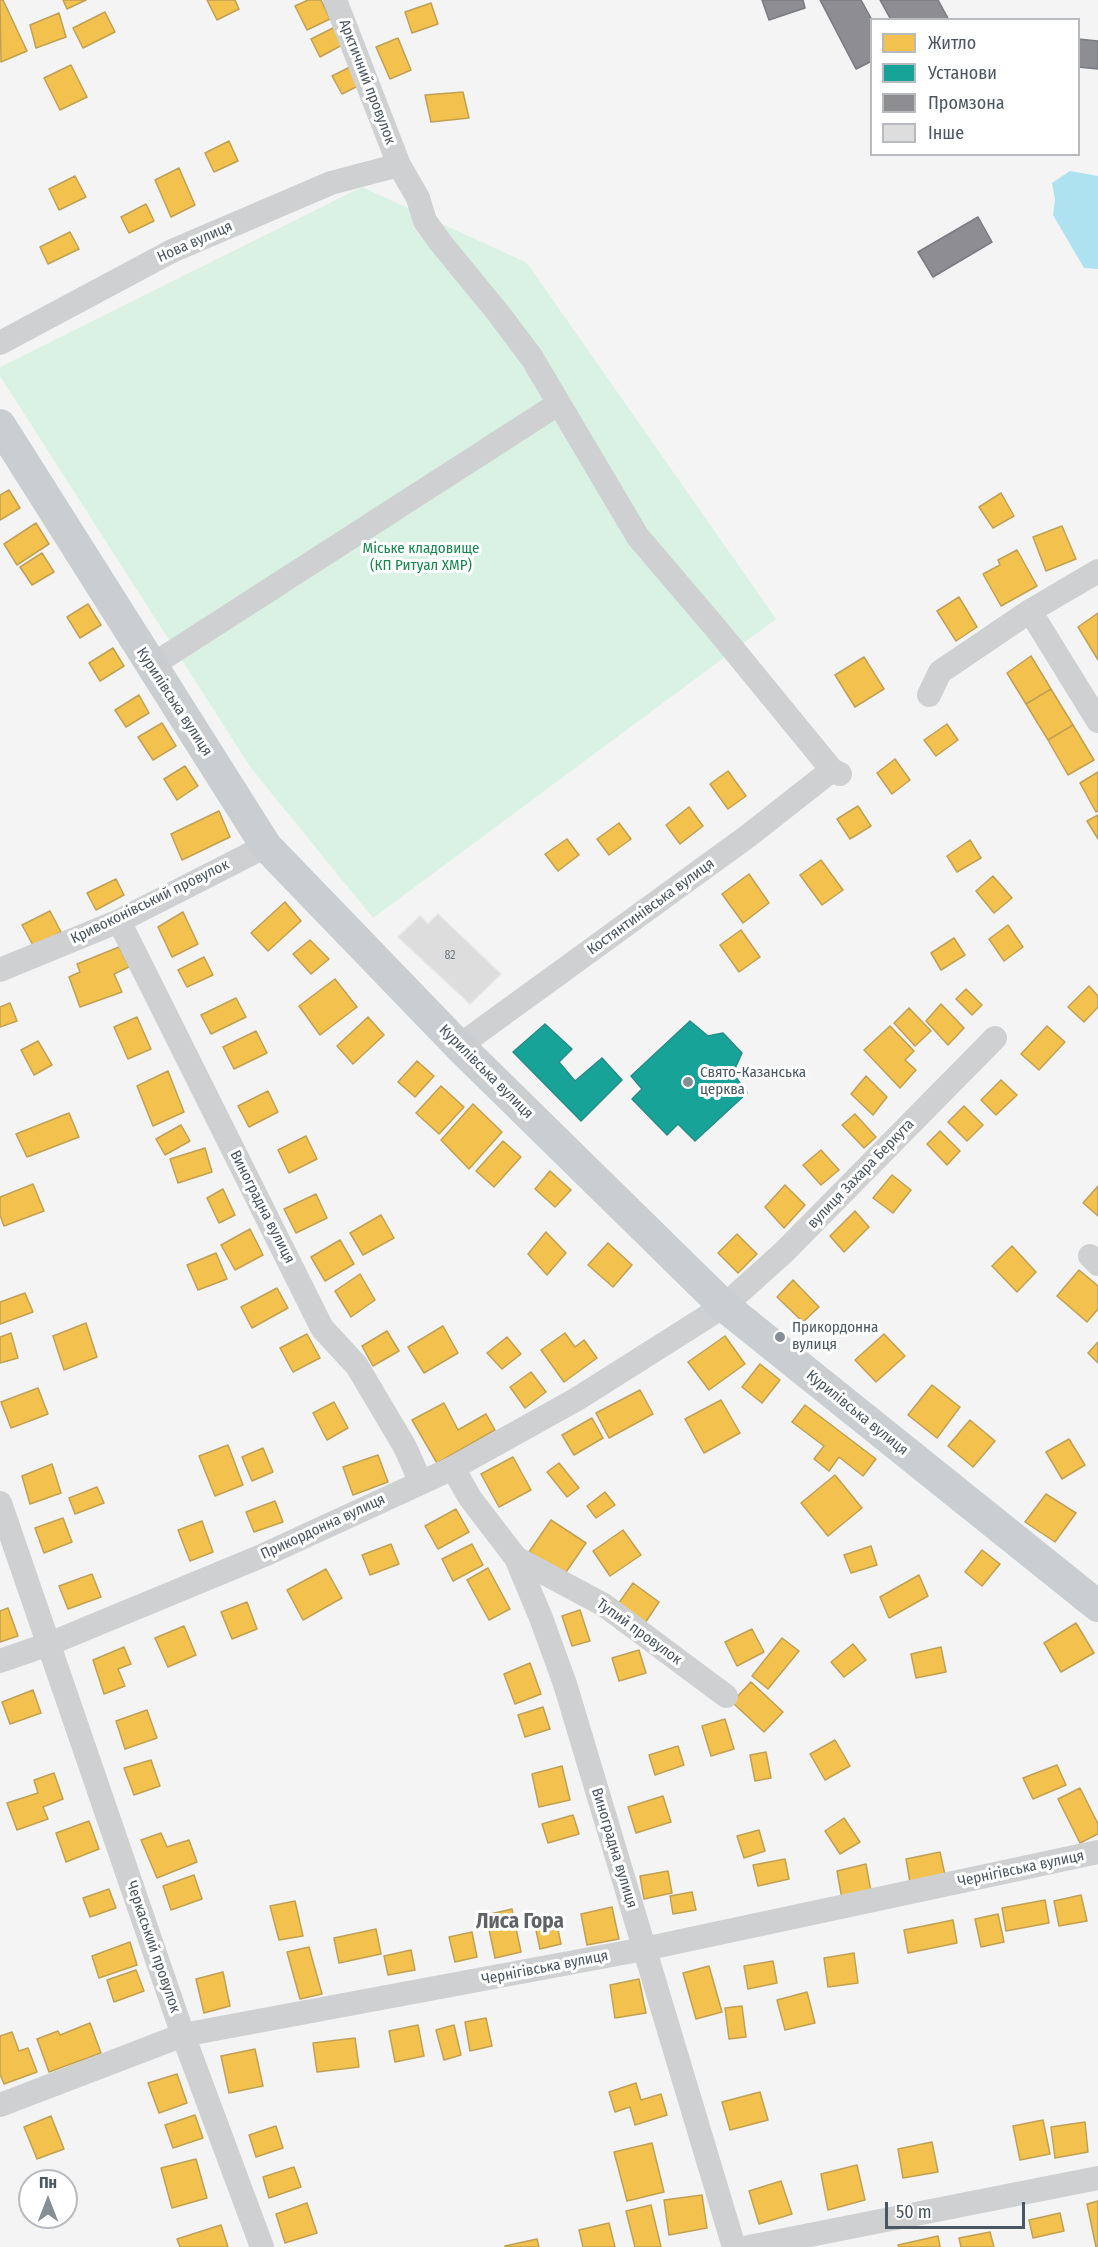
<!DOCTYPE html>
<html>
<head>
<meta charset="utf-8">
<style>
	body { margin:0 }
	#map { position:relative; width:1098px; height:2247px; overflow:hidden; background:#f4f4f4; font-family:"Fira Sans Condensed",sans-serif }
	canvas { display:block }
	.legend { position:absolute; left:870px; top:18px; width:210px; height:138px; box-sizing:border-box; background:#fff; border:2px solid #b7bbc0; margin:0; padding:8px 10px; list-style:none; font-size:18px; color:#4a5661 }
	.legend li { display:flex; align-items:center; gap:12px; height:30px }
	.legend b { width:30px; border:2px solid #b7bbc0 }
	.north { position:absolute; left:18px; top:2169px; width:60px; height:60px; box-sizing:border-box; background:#fff; border:2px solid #b7bbc0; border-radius:50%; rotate:0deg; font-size:16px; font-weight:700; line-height:24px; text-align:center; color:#4a5661 }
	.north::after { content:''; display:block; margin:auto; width:21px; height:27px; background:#868d94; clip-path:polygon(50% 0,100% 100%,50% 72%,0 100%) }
	.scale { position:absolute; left:885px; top:2202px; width:140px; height:27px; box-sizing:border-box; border:3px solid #4a5661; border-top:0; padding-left:8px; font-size:18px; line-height:21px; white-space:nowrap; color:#4a5661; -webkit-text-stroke:4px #fff; paint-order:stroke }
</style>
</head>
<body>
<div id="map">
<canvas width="1098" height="2247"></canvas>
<ul class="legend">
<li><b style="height:16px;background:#f2c14e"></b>Житло</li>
<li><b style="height:16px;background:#17a398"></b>Установи</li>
<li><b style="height:16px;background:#8d8d92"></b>Промзона</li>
<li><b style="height:16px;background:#ddddde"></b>Інше</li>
</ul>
<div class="north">Пн</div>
<div class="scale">50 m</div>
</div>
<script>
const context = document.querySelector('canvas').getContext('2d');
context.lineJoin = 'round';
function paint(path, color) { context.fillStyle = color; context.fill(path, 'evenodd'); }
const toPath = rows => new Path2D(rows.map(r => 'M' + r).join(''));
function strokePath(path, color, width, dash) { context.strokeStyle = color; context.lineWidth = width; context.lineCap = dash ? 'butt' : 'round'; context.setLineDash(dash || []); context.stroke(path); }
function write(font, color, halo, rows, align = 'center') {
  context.font = font + ' "Fira Sans Condensed",sans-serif'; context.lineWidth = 6; context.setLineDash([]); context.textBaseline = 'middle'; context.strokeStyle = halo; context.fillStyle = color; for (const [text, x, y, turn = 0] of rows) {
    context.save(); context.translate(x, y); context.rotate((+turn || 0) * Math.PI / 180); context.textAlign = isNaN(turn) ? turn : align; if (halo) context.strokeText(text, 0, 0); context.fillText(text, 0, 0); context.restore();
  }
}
const green = toPath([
	[362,187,527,263,776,619,373,918,251,768,0,376,0,367]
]);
const water = toPath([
	[1070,171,1098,176,1098,269,1084,268,1053,215,1055,200,1052,183]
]);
const homes = toPath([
	[0,0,3,0,27,51,1,62,0,0],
	[63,0,86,0,67,9,63,0],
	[207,0,235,0,239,9,217,20,207,0],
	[308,0,321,0,330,19,307,30,295,6,308,0],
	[431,3,438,24,412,33,405,12,431,3],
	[105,12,115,32,83,48,73,28,105,12],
	[59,13,66,37,36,48,30,25,59,13],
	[335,27,344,44,320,57,311,39,335,27],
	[398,38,411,70,390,79,376,47,398,38],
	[71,65,87,97,60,110,44,78,71,65],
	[352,66,362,84,342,94,332,76,352,66],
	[463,92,469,118,431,122,425,95,463,92],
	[229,141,238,161,214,172,205,153,229,141],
	[179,168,195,205,171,217,155,180,179,168],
	[75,176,86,197,59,210,49,189,75,176],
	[146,204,154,221,129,233,121,217,146,204],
	[70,232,79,249,48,264,40,247,70,232],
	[9,490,20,508,0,520,0,495,9,490],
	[1001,493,1014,516,993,528,979,507,1001,493],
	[36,523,49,544,17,565,4,544,36,523],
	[1062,526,1076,559,1046,571,1033,537,1062,526],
	[1017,550,1037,586,1001,606,983,574,1000,565,998,560,1017,550],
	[42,553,54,572,32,585,20,567,42,553],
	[959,597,977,627,956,641,937,611,959,597],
	[88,604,101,625,80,638,67,617,88,604],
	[1098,613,1098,660,1078,627,1098,613],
	[113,648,124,666,100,681,89,663,113,648],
	[1031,656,1051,689,1026,704,1007,673,1031,656],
	[864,657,884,689,855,707,835,675,864,657],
	[1051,689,1073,725,1048,740,1026,704,1051,689],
	[139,695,149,713,126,727,115,710,139,695],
	[162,723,176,746,153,760,138,737,162,723],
	[947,724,958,740,936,756,924,740,947,724],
	[1073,725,1094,760,1068,775,1048,740,1073,725],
	[895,759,910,780,892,794,877,773,895,759],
	[185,766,198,786,177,800,164,779,185,766],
	[728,771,746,796,728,809,710,784,728,771],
	[1098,772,1098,811,1096,812,1080,783,1098,772],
	[858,806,871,826,850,839,837,819,858,806],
	[689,807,703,826,680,844,666,825,689,807],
	[219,811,230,837,182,860,171,834,219,811],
	[1098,815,1098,839,1087,821,1098,815],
	[619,823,631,839,609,855,597,839,619,823],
	[567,839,579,855,558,871,545,854,567,839],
	[970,840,981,858,957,872,947,856,970,840],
	[821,860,843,890,822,905,800,875,821,860],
	[749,874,769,903,743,923,722,894,749,874],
	[993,876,1012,898,994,913,976,891,993,876],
	[116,879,124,895,96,910,87,893,116,879],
	[285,902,301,921,268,951,251,933,285,902],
	[50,911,61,932,34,947,22,925,50,911],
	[183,912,198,944,172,957,158,927,183,912],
	[1008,925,1023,947,1004,961,989,939,1008,925],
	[741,930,760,957,739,972,720,945,741,930],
	[954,938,965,955,941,970,931,953,954,938],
	[310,940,329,959,311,974,293,954,310,940],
	[119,947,129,967,114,974,122,992,80,1007,69,977,80,972,77,964,119,947],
	[204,957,213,975,187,987,178,970,204,957],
	[335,979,357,1007,320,1035,299,1006,335,979],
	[1089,986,1098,996,1098,1007,1084,1022,1068,1007,1089,986],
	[966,989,982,1005,972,1015,956,999,966,989],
	[236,998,246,1017,211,1034,201,1015,236,998],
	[10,1003,17,1021,0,1027,0,1007,10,1003],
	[941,1004,964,1028,948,1045,926,1021,941,1004],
	[909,1008,931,1031,915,1046,894,1023,909,1008],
	[137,1017,151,1049,128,1059,114,1027,137,1017],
	[368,1017,384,1035,353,1064,337,1046,368,1017],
	[890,1026,914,1051,905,1060,916,1070,900,1088,864,1050,890,1026],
	[1047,1026,1065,1042,1039,1070,1021,1054,1047,1026],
	[256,1031,267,1053,234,1069,223,1047,256,1031],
	[38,1041,52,1065,34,1075,21,1050,38,1041],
	[417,1061,434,1076,415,1097,398,1082,417,1061],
	[168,1071,184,1112,153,1126,137,1086,168,1071],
	[866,1076,887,1097,873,1115,851,1094,866,1076],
	[1001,1080,1017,1095,996,1115,981,1100,1001,1080],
	[441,1086,464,1107,439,1134,416,1113,441,1086],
	[268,1091,278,1112,249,1127,238,1106,268,1091],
	[473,1104,502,1132,469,1169,441,1140,473,1104],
	[964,1106,983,1125,967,1141,948,1122,964,1106],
	[69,1113,79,1137,27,1157,16,1134,69,1113],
	[855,1114,876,1137,864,1148,842,1125,855,1114],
	[181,1125,190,1141,165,1155,156,1139,181,1125],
	[940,1131,960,1151,947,1165,927,1144,940,1131],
	[306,1136,317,1159,289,1173,278,1150,306,1136],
	[503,1141,521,1157,494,1187,476,1171,503,1141],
	[205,1148,212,1172,178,1183,170,1159,205,1148],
	[821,1150,839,1170,821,1185,803,1165,821,1150],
	[550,1171,571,1190,555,1207,535,1189,550,1171],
	[892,1175,911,1190,893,1213,873,1198,892,1175],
	[33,1184,44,1211,4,1226,0,1215,0,1197,33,1184],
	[785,1185,805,1205,784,1228,765,1207,785,1185],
	[1098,1186,1098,1216,1083,1203,1098,1186],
	[223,1189,235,1215,219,1223,207,1198,223,1189],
	[316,1194,327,1218,296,1233,284,1209,316,1194],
	[855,1211,869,1227,844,1252,830,1236,855,1211],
	[381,1215,394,1238,363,1255,350,1233,381,1215],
	[250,1229,263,1255,235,1270,221,1245,250,1229],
	[546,1232,566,1253,547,1275,528,1254,546,1232],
	[737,1234,757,1254,738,1273,718,1253,737,1234],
	[340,1240,354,1264,325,1281,311,1257,340,1240],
	[608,1243,632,1265,613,1287,588,1265,608,1243],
	[1012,1246,1036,1272,1017,1292,992,1266,1012,1246],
	[216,1253,227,1279,198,1290,187,1265,216,1253],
	[1079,1270,1098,1286,1098,1309,1087,1322,1057,1296,1079,1270],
	[360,1274,375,1300,351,1317,335,1291,360,1274],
	[793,1280,819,1307,803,1322,777,1297,793,1280],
	[277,1288,288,1308,252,1328,241,1307,277,1288],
	[25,1293,33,1312,0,1324,0,1302,25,1293],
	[86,1323,97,1357,64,1370,53,1336,86,1323],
	[443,1326,458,1353,424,1373,408,1347,443,1326],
	[387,1331,399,1351,373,1366,362,1346,387,1331],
	[11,1333,18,1358,0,1363,0,1337,11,1333],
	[565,1333,575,1347,584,1340,597,1358,564,1382,541,1350,565,1333],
	[307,1334,320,1358,293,1372,280,1348,307,1334],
	[884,1334,905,1356,876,1382,855,1360,884,1334],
	[725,1336,745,1364,709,1390,688,1362,725,1336],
	[507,1337,521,1354,502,1369,487,1353,507,1337],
	[1098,1342,1098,1363,1088,1353,1098,1342],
	[760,1364,780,1380,762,1403,742,1387,760,1364],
	[531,1372,546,1392,525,1408,510,1387,531,1372],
	[932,1385,960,1407,937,1438,908,1415,932,1385],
	[38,1388,48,1414,11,1428,1,1402,38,1388],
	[640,1390,653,1414,609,1438,596,1413,640,1390],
	[721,1400,740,1433,704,1453,685,1419,721,1400],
	[334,1402,348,1428,327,1440,313,1413,334,1402],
	[444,1403,458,1430,486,1414,495,1430,437,1463,412,1420,444,1403],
	[805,1405,876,1459,863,1476,839,1457,829,1471,814,1459,824,1446,792,1422,805,1405],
	[592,1418,603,1438,574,1455,562,1435,592,1418],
	[970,1420,995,1441,973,1467,948,1446,970,1420],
	[1069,1439,1085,1465,1062,1479,1046,1452,1069,1439],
	[228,1445,243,1485,215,1496,199,1456,228,1445],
	[263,1448,273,1472,252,1481,242,1457,263,1448],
	[378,1455,388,1482,353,1495,343,1467,378,1455],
	[513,1457,531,1490,499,1507,481,1474,513,1457],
	[559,1463,579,1488,567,1497,547,1472,559,1463],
	[52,1464,61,1493,30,1504,22,1476,52,1464],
	[835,1475,862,1508,828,1536,801,1503,835,1475],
	[97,1487,104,1503,75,1514,69,1498,97,1487],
	[605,1492,615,1505,596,1518,587,1506,605,1492],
	[1046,1494,1076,1513,1055,1542,1025,1522,1046,1494],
	[275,1501,283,1522,254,1532,246,1512,275,1501],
	[456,1509,469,1532,438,1549,425,1526,456,1509],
	[63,1518,72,1542,44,1553,35,1528,63,1518],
	[551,1520,586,1543,564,1575,529,1552,551,1520],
	[202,1521,213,1552,190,1561,178,1530,202,1521],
	[623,1530,641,1555,610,1576,593,1551,623,1530],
	[391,1544,399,1564,370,1575,362,1555,391,1544],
	[472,1544,483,1565,453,1581,442,1559,472,1544],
	[871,1546,877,1565,851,1573,844,1555,871,1546],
	[982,1550,1000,1564,982,1586,965,1572,982,1550],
	[488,1568,510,1609,489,1620,467,1580,488,1568],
	[326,1569,342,1598,303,1620,287,1590,326,1569],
	[92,1574,101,1597,68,1609,59,1586,92,1574],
	[919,1575,928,1596,889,1618,880,1597,919,1575],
	[633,1583,659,1602,643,1626,616,1607,633,1583],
	[247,1602,257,1629,232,1639,221,1612,247,1602],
	[8,1608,18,1636,0,1642,0,1611,8,1608],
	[580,1610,590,1641,572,1646,562,1616,580,1610],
	[1076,1623,1094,1653,1061,1672,1044,1643,1076,1623],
	[184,1626,196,1655,168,1667,155,1638,184,1626],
	[752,1629,764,1652,737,1666,725,1642,752,1629],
	[782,1638,799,1651,768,1689,752,1676,782,1638],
	[853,1644,866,1660,844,1677,831,1662,853,1644],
	[124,1647,131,1664,118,1669,125,1686,104,1694,93,1660,124,1647],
	[941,1647,946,1672,916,1678,911,1654,941,1647],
	[639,1650,646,1673,619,1681,612,1658,639,1650],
	[530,1663,541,1694,515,1704,504,1674,530,1663],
	[751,1682,783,1712,764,1732,732,1702,751,1682],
	[33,1690,41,1713,10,1724,2,1702,33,1690],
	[543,1707,550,1729,525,1737,518,1715,543,1707],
	[147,1710,157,1738,125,1749,116,1721,147,1710],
	[725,1719,734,1749,711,1756,702,1726,725,1719],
	[835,1740,850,1766,825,1780,810,1754,835,1740],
	[678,1746,684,1765,655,1775,649,1755,678,1746],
	[766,1752,771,1778,755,1781,750,1755,766,1752],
	[151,1760,160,1786,134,1795,124,1768,151,1760],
	[1057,1765,1066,1785,1033,1799,1023,1778,1057,1765],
	[562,1766,570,1800,539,1807,532,1774,562,1766],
	[54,1773,63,1799,43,1807,48,1819,17,1830,7,1803,38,1793,34,1780,54,1773],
	[1080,1788,1098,1824,1098,1834,1080,1843,1058,1799,1080,1788],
	[663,1796,671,1822,636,1833,628,1807,663,1796],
	[573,1815,579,1834,548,1843,542,1824,573,1815],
	[844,1818,860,1842,840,1854,825,1831,844,1818],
	[89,1821,99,1849,66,1862,56,1833,89,1821],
	[759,1830,765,1851,744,1858,737,1836,759,1830],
	[161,1833,167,1847,189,1840,197,1862,157,1878,141,1840,161,1833],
	[940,1852,945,1875,910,1882,906,1859,940,1852],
	[785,1859,789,1879,758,1886,753,1865,785,1859],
	[866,1864,871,1892,842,1899,837,1871,866,1864],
	[668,1871,672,1893,644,1899,640,1876,668,1871],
	[194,1875,202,1899,171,1910,163,1886,194,1875],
	[109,1889,116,1908,90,1917,83,1898,109,1889],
	[692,1892,696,1910,673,1914,670,1896,692,1892],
	[1081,1895,1087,1921,1059,1926,1054,1901,1081,1895],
	[1045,1900,1049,1923,1006,1931,1002,1908,1045,1900],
	[295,1901,303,1936,279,1940,270,1906,295,1901],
	[612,1907,619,1939,587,1945,581,1914,612,1907],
	[512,1909,521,1952,495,1958,486,1915,512,1909],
	[998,1914,1004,1942,981,1947,975,1919,998,1914],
	[555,1916,561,1944,540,1949,534,1921,555,1916],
	[953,1920,957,1943,908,1953,904,1930,953,1920],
	[376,1929,381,1954,339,1963,334,1938,376,1929],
	[472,1932,477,1957,455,1962,449,1937,472,1932],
	[130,1942,137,1965,99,1978,92,1956,130,1942],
	[309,1947,322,1994,300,1999,287,1952,309,1947],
	[411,1950,415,1970,388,1975,384,1956,411,1950],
	[854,1953,858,1983,828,1987,824,1958,854,1953],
	[773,1961,777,1983,748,1989,744,1966,773,1961],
	[709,1966,722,2012,696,2019,683,1973,709,1966],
	[136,1970,144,1991,114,2002,107,1980,136,1970],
	[223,1972,230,2006,204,2013,196,1979,223,1972],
	[639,1979,646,2013,615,2018,610,1985,639,1979],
	[807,1992,815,2023,785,2030,777,2000,807,1992],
	[742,2006,746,2037,729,2039,725,2008,742,2006],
	[486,2018,492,2046,470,2051,465,2022,486,2018],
	[90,2023,101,2053,49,2072,37,2039,58,2031,60,2035,90,2023],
	[418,2025,424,2056,395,2062,389,2031,418,2025],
	[454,2025,461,2055,444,2060,436,2030,454,2025],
	[12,2032,19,2051,28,2048,37,2072,4,2084,0,2074,0,2036,12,2032],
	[355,2038,359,2067,317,2072,313,2043,355,2038],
	[255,2049,263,2086,229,2093,221,2056,255,2049],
	[177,2074,187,2103,159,2113,148,2083,177,2074],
	[636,2083,641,2100,661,2094,667,2115,635,2125,630,2107,615,2112,609,2092,636,2083],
	[760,2092,768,2120,730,2130,722,2102,760,2092],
	[195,2115,203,2138,173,2148,165,2125,195,2115],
	[51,2116,64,2149,37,2159,24,2127,51,2116],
	[1043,2120,1050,2154,1020,2160,1013,2126,1043,2120],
	[1085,2122,1088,2152,1055,2158,1051,2127,1085,2122],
	[276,2126,283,2148,256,2157,249,2135,276,2126],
	[932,2142,938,2172,903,2178,898,2149,932,2142],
	[652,2143,664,2192,627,2201,614,2152,652,2143],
	[196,2159,207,2198,172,2208,161,2168,196,2159],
	[857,2165,865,2200,828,2210,821,2174,857,2165],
	[294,2167,301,2187,269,2198,263,2177,294,2167],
	[781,2181,792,2214,759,2224,749,2191,781,2181],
	[702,2195,707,2228,669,2235,664,2200,702,2195],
	[1098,2201,1098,2247,1096,2247,1087,2204,1098,2201],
	[307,2203,317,2233,285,2243,276,2214,307,2203],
	[651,2205,661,2247,635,2247,626,2211,651,2205],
	[1060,2213,1064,2231,1033,2238,1029,2220,1060,2213],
	[609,2223,615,2247,583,2247,579,2230,609,2223],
	[221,2225,228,2247,180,2247,177,2239,221,2225],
	[990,2232,994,2247,961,2247,959,2238,990,2232],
	[938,2236,940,2247,899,2247,898,2245,938,2236],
	[537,2239,539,2247,505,2247,505,2246,537,2239]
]);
const public = toPath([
	[690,1021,708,1036,723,1033,742,1053,733,1073,747,1093,695,1141,678,1124,667,1135,632,1099,642,1089,631,1076,690,1021],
	[545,1024,572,1049,559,1062,575,1081,602,1058,622,1080,581,1121,513,1052,545,1024]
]);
const industry = toPath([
	[762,0,803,0,805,8,769,20,762,0],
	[820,0,861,0,872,20,872,61,856,69,820,0],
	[880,0,938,0,949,20,891,20,880,0],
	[1078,39,1098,41,1098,69,1078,67,1078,39],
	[978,217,992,242,933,277,918,252,978,217]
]);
const building = toPath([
	[438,914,501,974,470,1004,398,937,420,916,428,924,438,914]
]);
const minor = toPath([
	[335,0,399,165,418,198,425,221,440,242,499,314,532,358,638,537,719,632,832,770],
	[0,343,172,251,331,183,399,165],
	[1030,611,1098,721],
	[151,666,558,404],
	[929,695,940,672,1030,611,1098,571],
	[119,921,322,1328,357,1366,405,1447,421,1483],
	[0,970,119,921,266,846],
	[459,1046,748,836,832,770,840,774],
	[1090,1256,1098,1264],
	[453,1468,470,1498,516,1558,541,1618,565,1684,734,2247],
	[0,1503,183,2035,262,2247],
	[516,1558,604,1605,726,1696],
	[0,1661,49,1644,264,1555,453,1468,577,1399,724,1306,784,1252,995,1038],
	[0,2105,183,2035,644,1949,1098,1852],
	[749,2247,1098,2178]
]);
const major = toPath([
	[0,425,266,846,459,1046,724,1306,1098,1606]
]);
const markers = [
	[688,1082,6,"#868d94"],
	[780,1337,6,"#868d94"]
];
const numberNames = [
	["82",450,956]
];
const streetNames = [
	["Арктичний провулок",367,82,69],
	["Нова вулиця",195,242,-24],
	["Курилівська вулиця",174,702,57],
	["Кривоконівський провулок",150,902,-26],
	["Костянтинівська вулиця",651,907,-36],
	["Курилівська вулиця",486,1072,45],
	["вулиця Захара Беркута",861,1174,-46],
	["Виноградна вулиця",262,1207,63],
	["Курилівська вулиця",857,1413,39],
	["Прикордонна вулиця",323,1527,-25],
	["Тупий провулок",639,1632,36],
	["Виноградна вулиця",614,1848,73],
	["Чернігівська вулиця",1021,1869,-12],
	["Черкаський провулок",153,1947,71],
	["Чернігівська вулиця",545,1968,-11]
];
const parkNames = [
	["Міське кладовище",421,549],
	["(КП Ритуал ХМР)",421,566]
];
const poiNames = [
	["Свято-Казанська",700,1073],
	["церква",700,1090],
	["Прикордонна",792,1328],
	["вулиця",792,1345]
];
const districtNames = [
	["Лиса Гора",520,1922]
];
paint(green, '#d9f2e3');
paint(water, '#aee2f0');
paint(homes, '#f2c14e');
strokePath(homes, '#c0a154', 1.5);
paint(public, '#17a398');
strokePath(public, '#268c88', 1.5);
paint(industry, '#8d8d92');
strokePath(industry, '#797c83', 1.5);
paint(building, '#ddddde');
strokePath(building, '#e5e6e7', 1.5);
strokePath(minor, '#ced0d2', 24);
strokePath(major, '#caced1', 32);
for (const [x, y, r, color] of markers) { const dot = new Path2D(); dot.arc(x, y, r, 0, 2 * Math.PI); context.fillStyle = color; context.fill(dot); strokePath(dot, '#fff', 2); }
write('12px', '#707881', null, numberNames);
write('15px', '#4a5661', '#fff', streetNames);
write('15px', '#17864f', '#fff', parkNames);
write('15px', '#4a5661', '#fff', poiNames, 'left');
write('bold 21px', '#5f6368', '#fff', districtNames);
</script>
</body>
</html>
